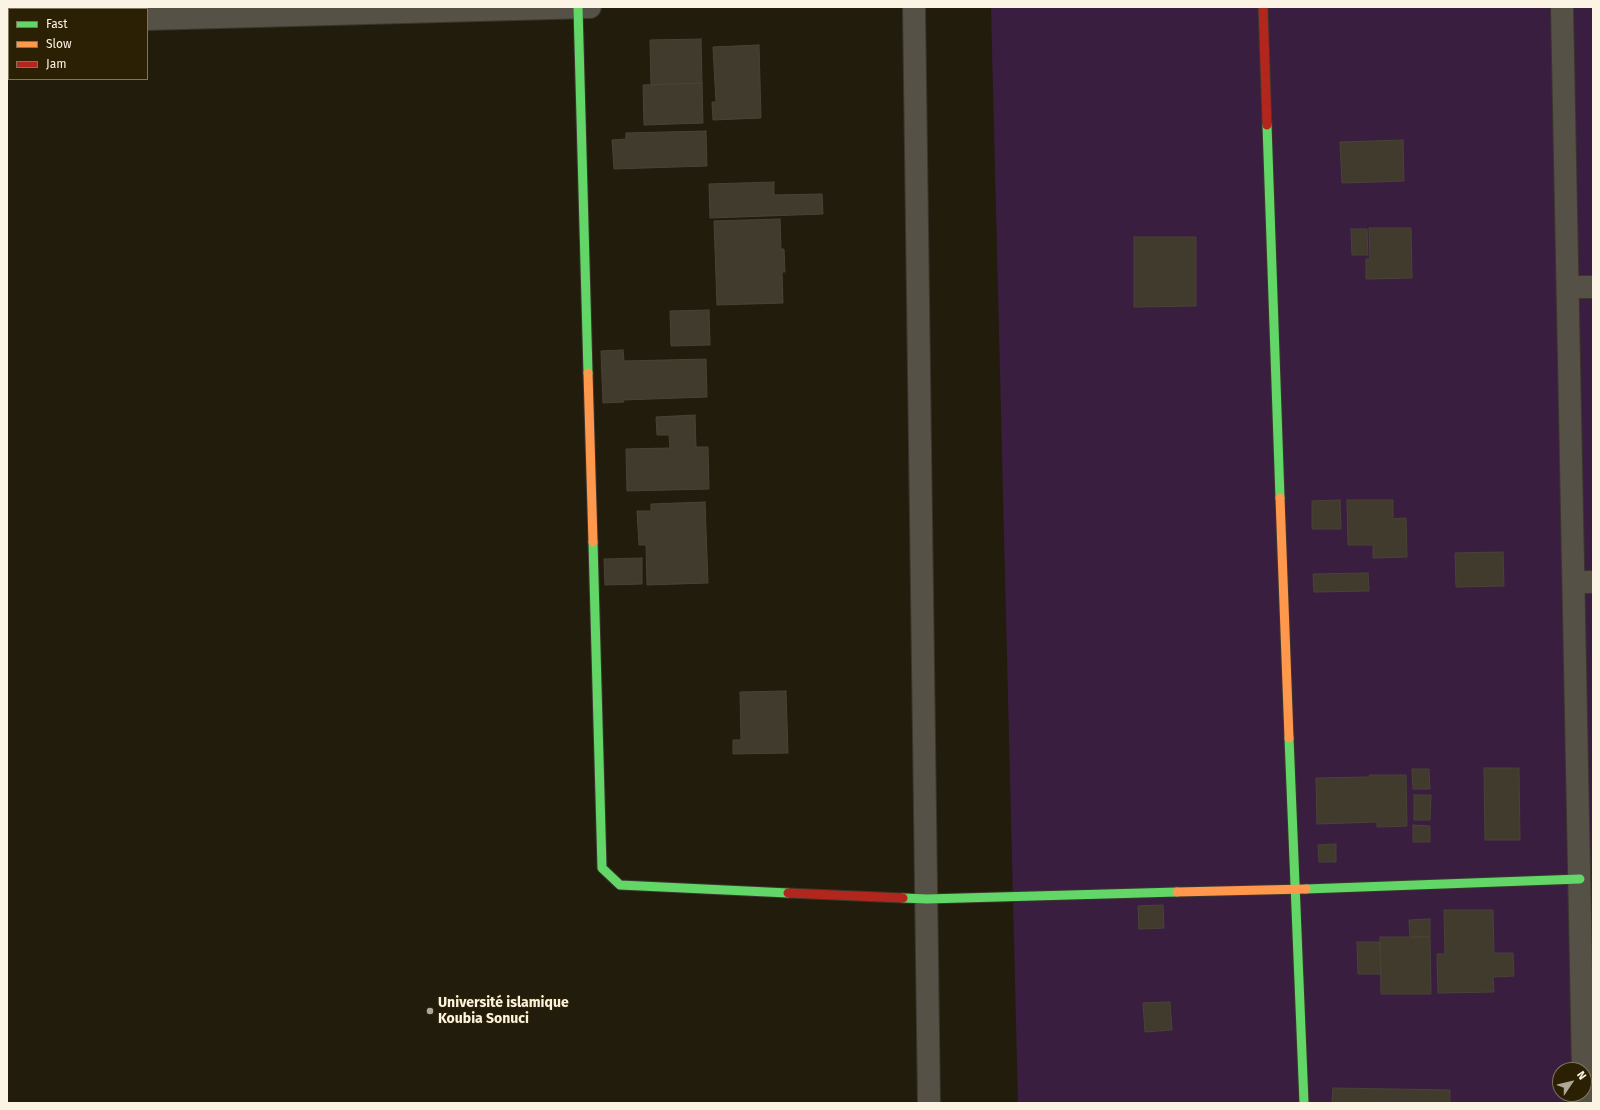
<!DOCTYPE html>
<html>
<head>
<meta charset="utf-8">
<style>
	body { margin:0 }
	#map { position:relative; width:1600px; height:1110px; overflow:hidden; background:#221c0d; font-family:"Fira Sans",sans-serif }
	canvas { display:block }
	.frame { position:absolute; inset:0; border:8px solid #fbf4e4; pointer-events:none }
	.legend { position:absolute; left:8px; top:8px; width:140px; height:72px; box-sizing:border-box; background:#2b2004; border:1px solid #7e755e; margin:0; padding:5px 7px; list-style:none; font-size:12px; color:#fbf4e4 }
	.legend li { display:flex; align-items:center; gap:8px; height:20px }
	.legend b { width:20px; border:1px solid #7e755e }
	.north { position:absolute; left:1552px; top:1062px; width:40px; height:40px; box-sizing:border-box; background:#2b2004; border:1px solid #7e755e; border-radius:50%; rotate:55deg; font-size:11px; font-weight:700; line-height:16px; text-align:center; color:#fbf4e4 }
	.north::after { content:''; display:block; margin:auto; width:14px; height:18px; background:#afa899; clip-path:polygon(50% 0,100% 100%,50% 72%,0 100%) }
</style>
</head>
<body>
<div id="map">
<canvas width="1600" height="1110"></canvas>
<div class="frame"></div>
<ul class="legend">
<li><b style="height:5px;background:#63d668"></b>Fast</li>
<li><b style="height:5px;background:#ff974d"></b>Slow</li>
<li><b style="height:5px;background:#b3261e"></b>Jam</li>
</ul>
<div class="north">N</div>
</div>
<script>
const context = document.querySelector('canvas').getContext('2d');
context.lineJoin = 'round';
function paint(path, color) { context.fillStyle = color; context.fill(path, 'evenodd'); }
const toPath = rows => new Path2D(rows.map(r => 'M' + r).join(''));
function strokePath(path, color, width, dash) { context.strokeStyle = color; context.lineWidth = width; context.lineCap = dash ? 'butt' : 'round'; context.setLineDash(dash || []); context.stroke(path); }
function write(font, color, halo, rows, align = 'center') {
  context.font = font + ' "Fira Sans",sans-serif'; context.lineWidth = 3; context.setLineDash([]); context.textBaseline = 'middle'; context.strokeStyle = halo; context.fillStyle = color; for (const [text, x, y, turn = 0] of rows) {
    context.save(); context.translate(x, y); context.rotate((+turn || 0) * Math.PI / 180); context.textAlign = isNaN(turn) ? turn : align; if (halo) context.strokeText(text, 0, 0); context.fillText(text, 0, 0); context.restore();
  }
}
const green = toPath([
	[991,7,1593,7,1593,1103,1018,1103],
	[1560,1070,1584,1070,1584,1094,1560,1094]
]);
const building = toPath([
	[701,39,702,83,651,85,650,40,701,39],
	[759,45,761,118,713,120,712,102,716,102,713,47,759,45],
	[702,83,703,123,644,125,643,85,702,83],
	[706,131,707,166,614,169,612,140,626,139,626,133,706,131],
	[1403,140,1404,181,1342,183,1340,142,1403,140],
	[774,182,774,195,822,194,823,214,710,218,709,184,774,182],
	[780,219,781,249,784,249,785,272,782,272,783,303,717,305,714,221,780,219],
	[1369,228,1411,228,1412,278,1366,279,1366,259,1370,259,1369,228],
	[1351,229,1367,229,1368,255,1352,255,1351,229],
	[1134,237,1196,237,1196,306,1134,307,1134,237],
	[709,310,710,345,671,346,670,311,709,310],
	[623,350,624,361,706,359,707,397,623,400,624,402,603,403,601,351,623,350],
	[695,415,696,447,708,447,709,489,627,491,626,449,670,448,669,435,657,435,656,417,695,415],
	[1340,500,1341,529,1312,529,1312,501,1340,500],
	[1347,500,1393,500,1393,519,1406,518,1407,557,1373,558,1373,545,1348,545,1347,500],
	[705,502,708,583,647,585,646,545,639,545,637,511,651,511,651,504,705,502],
	[1503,552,1504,586,1456,587,1455,553,1503,552],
	[642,558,642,584,605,585,604,559,642,558],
	[1368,573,1369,591,1314,592,1313,574,1368,573],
	[786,691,788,753,733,754,733,740,741,740,740,692,786,691],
	[1484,768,1519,768,1520,840,1485,840,1484,768],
	[1412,769,1429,769,1430,789,1413,789,1412,769],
	[1370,775,1406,775,1407,826,1377,827,1377,822,1317,824,1316,778,1369,777,1370,775],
	[1414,795,1431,795,1430,820,1414,820,1414,795],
	[1413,825,1430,826,1430,842,1413,842,1413,825],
	[1336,844,1336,862,1319,862,1318,845,1336,844],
	[1163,905,1164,928,1139,929,1138,906,1163,905],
	[1444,910,1493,910,1494,953,1513,953,1514,976,1493,977,1494,992,1438,993,1437,954,1445,954,1444,910],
	[1430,919,1430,937,1410,937,1409,920,1430,919],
	[1380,937,1430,937,1431,994,1381,994,1380,937],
	[1357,942,1380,942,1381,974,1358,974,1357,942],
	[1170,1002,1172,1030,1145,1032,1143,1003,1170,1002],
	[1333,1088,1450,1090,1450,1103,1332,1103,1333,1088]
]);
const street = toPath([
	[914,7,929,1103],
	[1562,7,1583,1070],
	[147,19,590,7],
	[7,22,9,22],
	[1568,287,1593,287],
	[1574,582,1593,582],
	[1584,1094,1584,1103]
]);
const fast = toPath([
	[578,7,588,373],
	[1267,125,1280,498],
	[593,542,602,868,620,885,788,893],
	[1289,738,1304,1103],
	[1306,889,1580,879],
	[903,898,927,899,1177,892]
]);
const slow = toPath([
	[588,373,593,542],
	[1280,498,1289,738],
	[1177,892,1306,889]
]);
const jam = toPath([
	[1263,7,1267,125],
	[788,893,903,898]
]);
const markers = [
	[430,1011,4,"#afa899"]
];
const poiNames = [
	["Université islamique",438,1003],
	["Koubia Sonuci",438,1019]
];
paint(green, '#3a1e40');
paint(building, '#413b2d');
strokePath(building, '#484337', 1);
strokePath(street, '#3b362c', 24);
strokePath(fast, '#3b362c', 11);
strokePath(slow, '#3b362c', 11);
strokePath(jam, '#3b362c', 11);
strokePath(street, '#565146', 22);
strokePath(fast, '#63d668', 9);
strokePath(slow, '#ff974d', 9);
strokePath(jam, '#b3261e', 9);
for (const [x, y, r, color] of markers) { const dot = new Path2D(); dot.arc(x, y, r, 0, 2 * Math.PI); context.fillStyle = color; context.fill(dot); strokePath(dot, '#2b2004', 1.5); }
write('bold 14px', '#fbf4e4', '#2b2004', poiNames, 'left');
</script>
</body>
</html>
